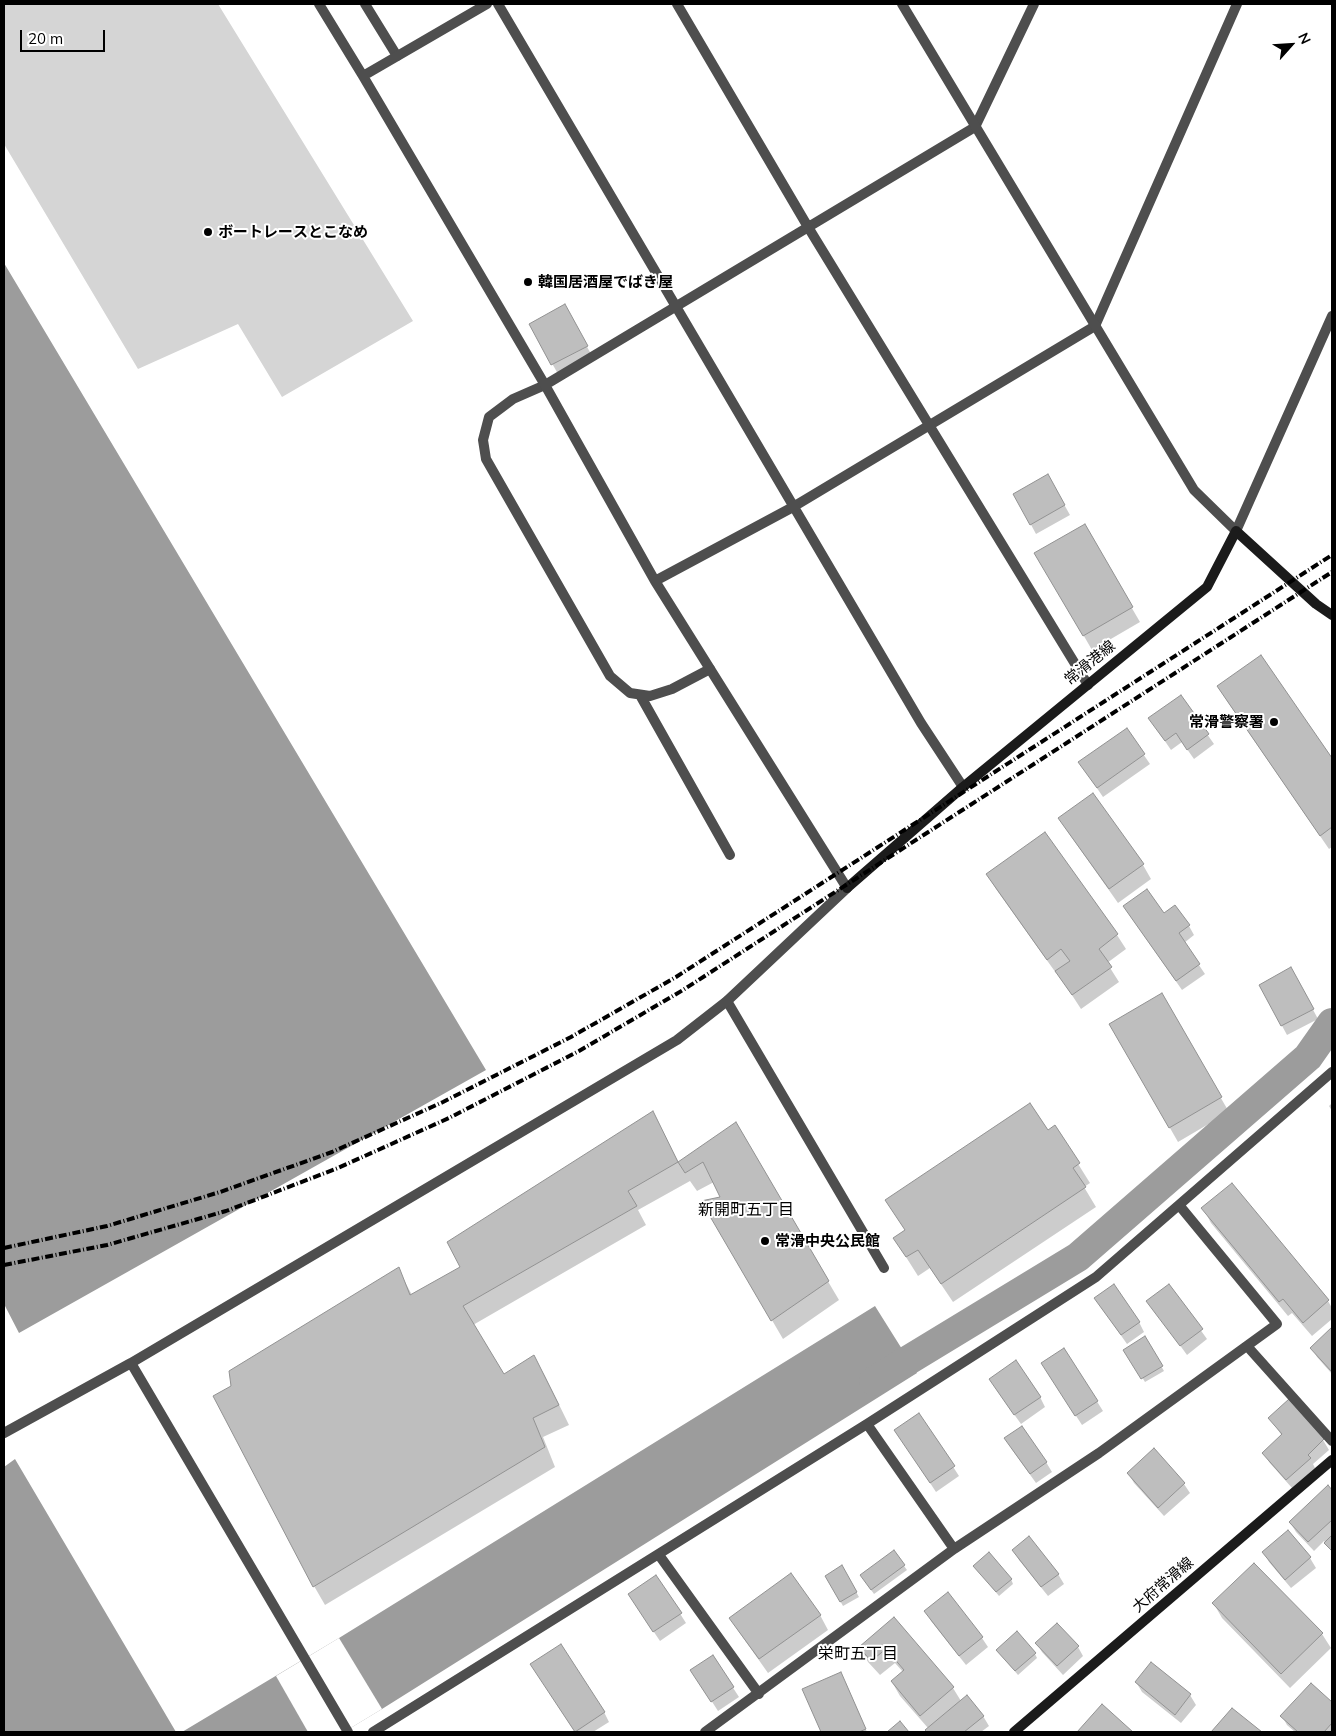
<!DOCTYPE html>
<html>
<head>
<meta charset="utf-8">
<style>
	body { margin:0 }
	#map { position:relative; width:1336px; height:1736px; overflow:hidden; background:#fff; font-family:Mulish,sans-serif }
	canvas { display:block }
	.frame { position:absolute; inset:0; border:5px solid #000; pointer-events:none }
	.north { position:absolute; left:1266px; top:20px; width:50px; height:50px; -webkit-text-stroke:4px #fff; paint-order:stroke; rotate:64deg; font-size:14px; font-weight:700; line-height:20px; text-align:center; color:#000 }
	.north::after { content:''; display:block; margin:auto; width:18px; height:22px; background:#000; clip-path:polygon(50% 0,100% 100%,50% 72%,0 100%) }
	.scale { position:absolute; left:20px; top:30px; width:85px; height:22px; box-sizing:border-box; border:2px solid #000; border-top:0; padding-left:6px; font-size:15px; line-height:18px; white-space:nowrap; color:#000; -webkit-text-stroke:4px #fff; paint-order:stroke }
</style>
</head>
<body>
<div id="map">
<canvas width="1336" height="1736"></canvas>
<div class="frame"></div>
<div class="north">N</div>
<div class="scale">20 m</div>
</div>
<script>
const context = document.querySelector('canvas').getContext('2d');
context.lineJoin = 'round';
function paint(path, color) { context.fillStyle = color; context.fill(path, 'evenodd'); }
const toPath = rows => new Path2D(rows.map(r => 'M' + r).join(''));
function strokePath(path, color, width, dash) { context.strokeStyle = color; context.lineWidth = width; context.lineCap = dash ? 'butt' : 'round'; context.setLineDash(dash || []); context.stroke(path); }
function write(font, color, halo, rows, align = 'center') {
  context.font = font + ' Mulish,"Noto Sans JP",sans-serif'; context.lineWidth = 4; context.setLineDash([]); context.textBaseline = 'middle'; context.strokeStyle = halo; context.fillStyle = color; for (const [text, x, y, turn = 0] of rows) {
    context.save(); context.translate(x, y); context.rotate((+turn || 0) * Math.PI / 180); context.textAlign = isNaN(turn) ? turn : align; if (halo) context.strokeText(text, 0, 0); context.fillText(text, 0, 0); context.restore();
  }
}
const green = toPath([
	[4,4,218,4,413,321,282,397,238,324,138,369,4,144]
]);
const water = toPath([
	[4,263,486,1070,19,1333,4,1304],
	[875,1306,917,1373,382,1709,344,1732,182,1732,339,1638],
	[15,1459,176,1732,4,1732,4,1467]
]);
const pier = toPath([
	[339,1638,382,1709,344,1732,308,1732,276,1676]
]);
const shadow = toPath([
	[565,306,592,356,558,374,530,324],
	[1048,476,1070,515,1036,534,1015,495],
	[1084,526,1140,622,1092,650,1036,553],
	[1261,656,1332,760,1332,847,1329,849,1227,701,1218,686],
	[1181,697,1214,744,1194,759,1182,742,1171,750,1156,728],
	[1126,729,1150,764,1103,797,1086,772],
	[1068,832,1143,865,1151,879,1118,903],
	[1045,833,1117,935,1126,949,1107,963,1119,982,1081,1009,1057,972,1056,973,996,889,987,874],
	[1124,907,1164,915,1189,926,1194,935,1184,943,1205,974,1182,990],
	[1296,978,1318,1019,1287,1035,1260,985],
	[1161,995,1229,1112,1178,1142,1111,1025],
	[1332,1103,1332,1111,1329,1106],
	[653,1113,679,1163,735,1124,839,1300,783,1339,703,1202,722,1198,714,1182,697,1191,690,1181,638,1210,646,1225,473,1325,503,1376,534,1357,545,1376,569,1425,543,1437,555,1467,325,1605,314,1586,232,1387,398,1269,412,1295,462,1268],
	[1055,1127,1090,1183,1084,1187,1096,1207,953,1302,930,1268,918,1276,906,1257,895,1238,906,1231,887,1200,1048,1132],
	[1232,1184,1328,1301,1332,1308,1332,1319,1312,1336,1292,1313,1288,1316,1211,1223,1203,1208],
	[1169,1286,1207,1339,1187,1355,1148,1301],
	[1101,1307,1139,1322,1144,1332,1127,1344],
	[1332,1329,1332,1374,1317,1357,1312,1348],
	[1145,1338,1164,1371,1145,1382,1125,1350],
	[1064,1349,1103,1411,1082,1425,1048,1373],
	[996,1389,1040,1397,1045,1407,1021,1424],
	[1289,1401,1323,1440,1329,1450,1313,1464,1315,1468,1292,1488,1269,1462,1264,1453,1282,1436,1270,1418],
	[919,1414,959,1476,936,1492,901,1439],
	[1011,1448,1046,1462,1052,1472,1036,1483],
	[1128,1473,1184,1484,1190,1493,1164,1516,1134,1483],
	[1328,1487,1332,1492,1332,1552,1324,1541,1314,1551,1296,1532,1290,1522],
	[1288,1532,1310,1558,1316,1568,1291,1588,1269,1562,1264,1552],
	[1013,1550,1058,1574,1064,1584,1048,1596,1019,1560],
	[894,1552,907,1570,874,1594,864,1580],
	[974,1566,1011,1579,1013,1584,999,1596],
	[842,1567,859,1597,843,1606,826,1576],
	[656,1576,686,1623,660,1641,635,1604],
	[948,1594,982,1638,988,1647,966,1665,931,1621,926,1612],
	[1214,1604,1322,1634,1331,1648,1290,1688,1222,1618],
	[820,1615,828,1630,768,1673,739,1632,731,1618],
	[894,1618,953,1688,961,1701,983,1716,989,1726,981,1732,928,1732,926,1730,928,1728,900,1696,892,1682,903,1672,895,1663,880,1675,868,1662,860,1647],
	[1037,1643,1078,1647,1083,1656,1063,1675,1042,1652],
	[1000,1654,1035,1654,1037,1658,1018,1675],
	[713,1657,739,1697,718,1711,698,1680],
	[1151,1664,1190,1695,1196,1705,1181,1723,1142,1692,1136,1682],
	[538,1674,604,1712,609,1722,593,1732,576,1732],
	[846,1683,867,1732,822,1732,803,1689],
	[1311,1685,1332,1704,1332,1732,1295,1732,1287,1725,1282,1716],
	[1103,1706,1132,1732,1078,1732]
]);
const canal = toPath([
	[874,1381,1078,1257,1308,1057,1332,1023]
]);
const building = toPath([
	[565,304,588,346,551,365,529,324,565,304],
	[1048,474,1065,505,1030,525,1013,494,1048,474],
	[1085,524,1133,607,1083,636,1034,553,1085,524],
	[1261,655,1332,758,1332,827,1320,836,1217,686,1261,655],
	[1181,695,1209,734,1187,750,1176,733,1165,741,1148,718,1181,695],
	[1127,728,1145,754,1097,788,1078,762,1127,728],
	[1093,793,1144,864,1109,889,1058,818,1093,793],
	[1045,832,1118,934,1099,949,1112,967,1072,995,1055,971,1070,961,1061,949,1047,960,986,874,1045,832],
	[1147,889,1164,913,1175,905,1190,925,1179,933,1200,964,1176,981,1123,906,1147,889],
	[1291,967,1314,1009,1281,1026,1259,985,1291,967],
	[1162,993,1222,1097,1169,1128,1109,1024,1162,993],
	[1030,1103,1048,1130,1055,1125,1080,1163,1073,1168,1086,1187,941,1284,918,1250,906,1257,893,1238,905,1230,885,1200,1030,1103],
	[653,1111,678,1162,628,1191,637,1206,463,1306,504,1374,534,1355,559,1405,533,1418,545,1447,313,1587,213,1396,231,1386,229,1371,399,1267,410,1295,460,1267,447,1242,653,1111],
	[736,1122,829,1281,771,1321,701,1201,720,1197,703,1162,685,1173,678,1162,736,1122],
	[1232,1183,1329,1300,1303,1323,1283,1299,1279,1302,1201,1208,1232,1183],
	[1114,1284,1140,1322,1121,1335,1094,1298,1114,1284],
	[1169,1284,1203,1329,1180,1346,1146,1301,1169,1284],
	[1332,1327,1332,1372,1310,1348,1332,1327],
	[1145,1336,1163,1366,1141,1379,1123,1350,1145,1336],
	[1064,1348,1098,1401,1075,1416,1041,1363,1064,1348],
	[1016,1360,1041,1397,1014,1415,989,1379,1016,1360],
	[1289,1399,1324,1439,1308,1455,1311,1458,1286,1480,1262,1453,1282,1434,1268,1418,1289,1399],
	[919,1413,955,1466,930,1483,894,1430,919,1413],
	[1022,1426,1047,1462,1030,1474,1004,1438,1022,1426],
	[1154,1448,1185,1483,1158,1508,1127,1473,1154,1448],
	[1328,1485,1332,1490,1332,1520,1308,1542,1289,1522,1328,1485],
	[1288,1530,1311,1557,1285,1580,1262,1552,1288,1530],
	[1332,1535,1332,1551,1324,1543,1332,1535],
	[1029,1536,1059,1574,1041,1587,1012,1550,1029,1536],
	[894,1550,905,1565,871,1590,860,1575,894,1550],
	[989,1552,1012,1579,996,1592,973,1566,989,1552],
	[1254,1563,1323,1633,1281,1674,1212,1603,1254,1563],
	[842,1565,857,1592,840,1602,825,1576,842,1565],
	[791,1573,821,1615,759,1659,729,1618,791,1573],
	[656,1575,682,1613,653,1632,628,1594,656,1575],
	[948,1592,983,1637,959,1656,924,1611,948,1592],
	[894,1617,954,1687,920,1716,891,1681,904,1670,886,1649,871,1661,859,1647,894,1617],
	[1057,1623,1079,1646,1057,1666,1035,1643,1057,1623],
	[1017,1631,1036,1653,1015,1671,996,1650,1017,1631],
	[561,1644,605,1712,575,1732,530,1664,561,1644],
	[713,1655,734,1687,711,1702,690,1670,713,1655],
	[1151,1662,1191,1694,1175,1715,1135,1682,1151,1662],
	[841,1672,866,1729,859,1732,821,1732,802,1689,841,1672],
	[1311,1683,1332,1702,1332,1723,1324,1732,1298,1732,1280,1716,1311,1683],
	[967,1695,984,1716,964,1732,927,1732,925,1730,967,1695],
	[1102,1704,1133,1732,1077,1732,1102,1704],
	[1232,1708,1262,1732,1211,1732,1232,1708],
	[900,1721,909,1732,887,1732,900,1721]
]);
const service = toPath([
	[365,4,397,56],
	[545,385,513,399,489,417,483,440,486,459,610,676,630,693,650,696,672,689,710,669],
	[640,695,730,855]
]);
const minor = toPath([
	[319,4,363,76,545,385,655,581,847,888],
	[498,4,921,723,963,787],
	[677,4,808,227,1088,685],
	[363,76,487,4],
	[545,385,975,127,1034,4],
	[655,581,793,507,1095,326,1237,4],
	[727,1001,884,1268],
	[1247,1346,1332,1441],
	[867,1424,954,1549],
	[659,1555,759,1694],
	[373,1732,867,1424,1096,1277,1332,1072],
	[705,1732,954,1549,1099,1453,1277,1324,1179,1205]
]);
const tertiary = toPath([
	[902,4,1194,490,1236,531,1332,316],
	[131,1363,348,1732],
	[4,1433,131,1363,677,1040,727,1001,847,888]
]);
const secondary = toPath([
	[847,888,963,787,1207,587,1236,531,1316,604,1332,615],
	[1014,1732,1332,1460]
]);
const rail = toPath([
	[4,1248,107,1226,220,1192,332,1152,443,1102,571,1037,676,977,1332,555],
	[4,1265,107,1245,226,1211,338,1168,449,1118,579,1051,683,990,1332,572]
]);
const markers = [
	[208,232,5,"#000"],
	[528,282,5,"#000"],
	[1274,722,5,"#000"],
	[765,1241,5,"#000"]
];
const poiNames = [
	["ボートレースとこなめ",218,232],
	["韓国居酒屋でばき屋",538,282],
	["常滑警察署",1264,722,"right"],
	["常滑中央公民館",775,1241]
];
const streetNames = [
	["常滑港線",1090,663,-39],
	["大府常滑線",1163,1585,-41]
];
const neighbourhoodNames = [
	["新開町五丁目",746,1210],
	["栄町五丁目",858,1654]
];
paint(green, '#d5d5d5');
paint(water, '#9c9c9c');
paint(pier, '#fff');
paint(shadow, '#0003');
strokePath(canal, '#9c9c9c', 30);
paint(building, '#bebebe');
strokePath(building, '#929292', 1);
strokePath(service, '#4e4e4e', 10);
strokePath(minor, '#4e4e4e', 10);
strokePath(tertiary, '#4e4e4e', 10);
strokePath(secondary, '#1b1b1b', 10);
strokePath(rail, '#000', 4, [8, 2.5, 1, 2.5]);
for (const [x, y, r, color] of markers) { const dot = new Path2D(); dot.arc(x, y, r, 0, 2 * Math.PI); context.fillStyle = color; context.fill(dot); strokePath(dot, '#fff', 2); }
write('bold 15px', '#000', '#fff', poiNames, 'left');
write('15px', '#000', '#fff', streetNames);
write('16px', '#000', '#fff', neighbourhoodNames);
</script>
</body>
</html>
